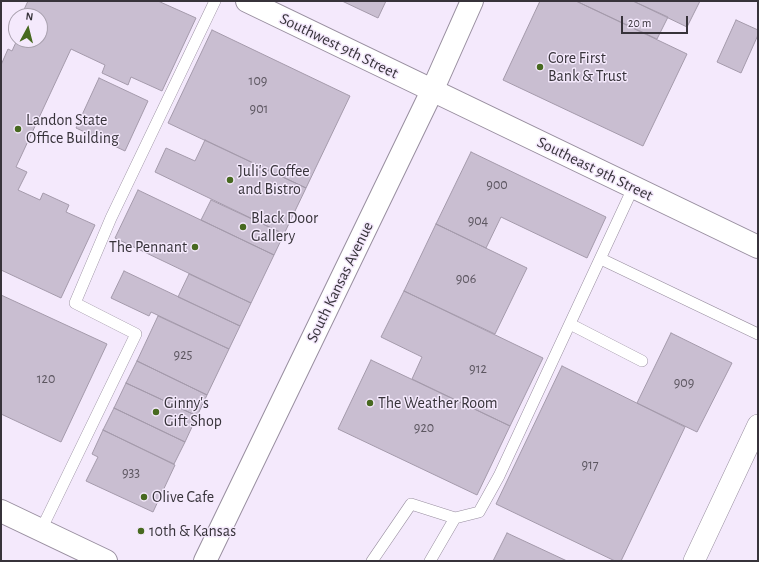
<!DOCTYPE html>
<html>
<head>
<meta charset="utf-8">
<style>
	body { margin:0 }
	#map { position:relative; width:759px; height:562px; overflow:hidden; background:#f4e9fc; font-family:"Alegreya Sans",sans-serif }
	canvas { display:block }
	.frame { position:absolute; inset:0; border:2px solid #37333a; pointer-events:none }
	.north { position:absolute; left:8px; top:8px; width:40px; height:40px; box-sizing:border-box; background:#f4e9fc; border:1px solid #a8a0ae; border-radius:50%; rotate:7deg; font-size:11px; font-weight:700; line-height:16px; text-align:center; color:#37333a }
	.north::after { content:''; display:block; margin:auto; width:14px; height:18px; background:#476920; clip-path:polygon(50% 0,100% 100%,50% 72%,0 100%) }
	.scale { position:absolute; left:621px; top:16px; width:67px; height:18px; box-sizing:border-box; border:2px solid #37333a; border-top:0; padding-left:5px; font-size:12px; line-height:14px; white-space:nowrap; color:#37333a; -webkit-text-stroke:3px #f4e9fc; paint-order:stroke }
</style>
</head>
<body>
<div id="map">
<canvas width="759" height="562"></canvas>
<div class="frame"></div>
<div class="north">N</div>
<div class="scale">20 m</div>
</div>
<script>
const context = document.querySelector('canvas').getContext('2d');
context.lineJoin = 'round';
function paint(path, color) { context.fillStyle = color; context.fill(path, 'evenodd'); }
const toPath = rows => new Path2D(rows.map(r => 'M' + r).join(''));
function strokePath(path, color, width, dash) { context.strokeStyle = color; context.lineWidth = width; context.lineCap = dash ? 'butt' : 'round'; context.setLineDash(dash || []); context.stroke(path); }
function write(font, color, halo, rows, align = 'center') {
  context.font = font + ' "Alegreya Sans",sans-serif'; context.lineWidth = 3; context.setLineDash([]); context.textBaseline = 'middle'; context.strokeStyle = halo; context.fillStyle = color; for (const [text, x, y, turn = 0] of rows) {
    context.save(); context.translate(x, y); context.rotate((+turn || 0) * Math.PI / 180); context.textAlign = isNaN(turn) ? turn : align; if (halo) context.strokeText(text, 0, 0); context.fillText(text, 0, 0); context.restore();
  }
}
const building = toPath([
	[28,1,158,1,196,18,162,91,131,77,128,85,102,73,105,65,71,49,16,167,27,172,18,190,40,200,43,193,69,205,66,212,95,225,61,298,1,270,1,65,8,49,12,51,17,40,40,40,40,16,21,16,28,1],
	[342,1,386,1,378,18,342,1],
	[540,1,576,1,687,54,643,146,503,80,540,1],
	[576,1,633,1,668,17,657,39,576,1],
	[633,1,700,1,687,27,633,1],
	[736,20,758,30,758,35,741,73,717,62,736,20],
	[212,30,350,96,306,188,168,123,212,30],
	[99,78,148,101,125,151,76,128,99,78],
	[205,140,306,188,284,234,155,172,166,148,195,161,205,140],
	[471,152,606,217,587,258,501,217,486,248,436,224,471,152],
	[138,190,274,255,251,303,115,238,138,190],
	[211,200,284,234,274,255,201,220,211,200],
	[436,224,527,268,495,334,404,291,436,224],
	[124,271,240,326,229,349,151,312,149,316,111,298,124,271],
	[189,274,251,303,240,326,178,297,189,274],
	[404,291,543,358,510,426,412,379,422,357,381,337,404,291],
	[1,295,107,344,61,442,1,414,1,295],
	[158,316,229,349,207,395,137,361,158,316],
	[671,333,732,363,697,432,637,403,671,333],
	[371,360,510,426,477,495,338,429,371,360],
	[137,361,207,395,197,416,126,383,137,361],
	[562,366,685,427,621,561,615,561,496,504,562,366],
	[126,383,197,416,185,442,114,408,126,383],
	[114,408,185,442,174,464,103,430,114,408],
	[103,430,175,465,153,512,86,481,98,457,92,454,103,430],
	[507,533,567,561,493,561,507,533]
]);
const lane = toPath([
	[601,259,758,334],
	[570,324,642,361],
	[41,530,136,334,75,303,111,218,215,1],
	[372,561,411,504,455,518,479,512,499,476,633,188],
	[430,561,455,518]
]);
const street = toPath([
	[694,561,758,425]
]);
const secondary = toPath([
	[247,1,758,247],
	[205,561,432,91,472,1]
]);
const primary = toPath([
	[1,511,106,561]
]);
const markers = [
	[540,67,4,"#476920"],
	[18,129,4,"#476920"],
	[230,180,4,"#476920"],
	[243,227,4,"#476920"],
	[195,247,4,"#476920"],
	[370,403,4,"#476920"],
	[156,412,4,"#476920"],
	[144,497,4,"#476920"],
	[141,531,4,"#476920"]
];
const numberNames = [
	["109",258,81],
	["901",259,109],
	["900",497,185],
	["904",478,221],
	["906",466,279],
	["925",183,355],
	["912",478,369],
	["120",46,379],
	["909",684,383],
	["920",424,428],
	["917",590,465],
	["933",131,473]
];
const streetNames = [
	["Southwest 9th Street",339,46,26],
	["Southeast 9th Street",595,169,26],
	["South Kansas Avenue",340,282,-64]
];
const poiNames = [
	["Core First",548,58],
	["Bank & Trust",548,76],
	["Landon State",26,120],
	["Office Building",26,138],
	["Juli's Coffee",238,171],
	["and Bistro",238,189],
	["Black Door",251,218],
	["Gallery",251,236],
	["The Pennant",187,247,"right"],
	["Ginny's",164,403],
	["Gift Shop",164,421],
	["The Weather Room",378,403],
	["Olive Cafe",152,497],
	["10th & Kansas",149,531]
];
paint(building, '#c9bed1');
strokePath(building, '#a49aab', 1);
strokePath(lane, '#988e9f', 12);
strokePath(street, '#988e9f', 22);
strokePath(secondary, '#988e9f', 24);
strokePath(primary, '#988e9f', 24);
strokePath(lane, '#fff', 11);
strokePath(street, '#fff', 21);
strokePath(secondary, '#fff', 22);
strokePath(primary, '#fff', 22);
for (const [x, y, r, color] of markers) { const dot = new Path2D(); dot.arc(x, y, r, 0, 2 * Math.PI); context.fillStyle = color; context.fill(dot); strokePath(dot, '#f4e9fc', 1.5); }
write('14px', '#5c5660', null, numberNames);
write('16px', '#37333a', '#f4e9fc', streetNames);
write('16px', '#37333a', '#f4e9fc', poiNames, 'left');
</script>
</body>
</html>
